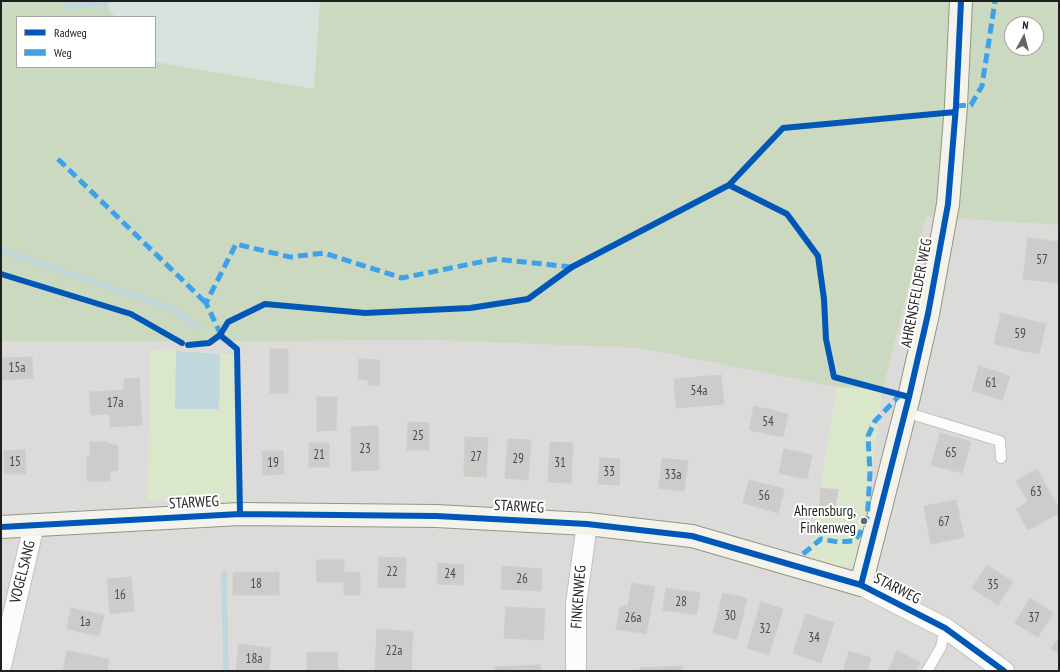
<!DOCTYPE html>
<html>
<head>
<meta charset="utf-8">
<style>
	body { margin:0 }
	#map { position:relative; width:1060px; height:672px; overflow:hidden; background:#edebe9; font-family:"PT Sans Narrow",sans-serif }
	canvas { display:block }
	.frame { position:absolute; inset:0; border:2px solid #1f1f1f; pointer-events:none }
	.legend { position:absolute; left:16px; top:16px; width:140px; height:52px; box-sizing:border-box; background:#fff; border:1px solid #a5a5a5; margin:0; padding:5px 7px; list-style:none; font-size:12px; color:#1f1f1f }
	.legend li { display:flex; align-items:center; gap:8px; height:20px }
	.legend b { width:20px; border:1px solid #a5a5a5 }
	.north { position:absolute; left:1004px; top:16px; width:40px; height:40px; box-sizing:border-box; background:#fff; border:1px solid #a5a5a5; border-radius:50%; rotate:7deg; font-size:11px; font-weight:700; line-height:16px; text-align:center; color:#1f1f1f }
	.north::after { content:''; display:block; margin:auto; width:14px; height:18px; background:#676666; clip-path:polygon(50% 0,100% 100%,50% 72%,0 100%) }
</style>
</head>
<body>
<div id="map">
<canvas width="1060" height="672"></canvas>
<div class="frame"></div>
<ul class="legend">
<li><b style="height:5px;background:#0057b8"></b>Radweg</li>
<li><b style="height:5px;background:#3da2ea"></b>Weg</li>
</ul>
<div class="north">N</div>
</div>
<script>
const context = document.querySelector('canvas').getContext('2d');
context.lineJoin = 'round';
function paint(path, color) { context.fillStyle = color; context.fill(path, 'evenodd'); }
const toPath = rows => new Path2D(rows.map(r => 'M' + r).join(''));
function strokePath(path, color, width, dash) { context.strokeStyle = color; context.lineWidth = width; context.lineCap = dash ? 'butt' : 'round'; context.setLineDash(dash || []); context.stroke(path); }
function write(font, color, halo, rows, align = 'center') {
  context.font = font + ' "PT Sans Narrow",sans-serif'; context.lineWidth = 4; context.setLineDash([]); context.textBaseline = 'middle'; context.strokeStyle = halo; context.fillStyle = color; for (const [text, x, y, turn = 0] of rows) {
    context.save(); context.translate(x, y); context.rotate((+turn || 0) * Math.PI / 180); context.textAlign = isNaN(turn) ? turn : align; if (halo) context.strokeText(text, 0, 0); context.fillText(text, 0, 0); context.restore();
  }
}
const residential = toPath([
	[926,217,1059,225,1059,671,1,671,1,341,37,342,438,338,641,346,883,390]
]);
const grass = toPath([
	[150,350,239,354,243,502,148,500],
	[837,387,883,390,859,560,852,567,842,567,808,561]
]);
const forest = toPath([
	[1,1,61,1,69,9,107,7,111,1,1059,1,1059,225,926,217,883,390,837,387,640,348,438,340,37,342,1,341],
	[17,17,155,17,155,67,17,67],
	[1012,24,1036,24,1036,48,1012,48]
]);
const wetland = toPath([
	[111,1,320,1,314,89,155,62,155,17,115,17,107,7]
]);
const water = toPath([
	[61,1,111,1,107,7,69,9],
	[176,351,220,354,219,409,175,409]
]);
const stream = toPath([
	[1,250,170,308,199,327],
	[224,573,226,671]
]);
const building = toPath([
	[1028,238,1059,242,1059,283,1023,279,1028,238],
	[1001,313,1046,324,1039,354,994,344,1001,313],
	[270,349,288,349,288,393,270,393,270,349],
	[32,357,33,378,1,380,1,358,32,357],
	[359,359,380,360,379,385,368,385,368,380,358,379,359,359],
	[979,366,1010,376,1002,400,972,391,979,366],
	[721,375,724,404,676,408,674,379,721,375],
	[139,378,142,425,110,427,110,414,91,415,89,392,124,390,124,379,139,378],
	[317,397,337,397,336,430,317,431,317,397],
	[754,406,788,414,783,437,749,430,754,406],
	[408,422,429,423,429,450,407,450,408,422],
	[378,426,379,470,352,471,351,427,378,426],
	[940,433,971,442,962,473,931,465,940,433],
	[465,437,488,438,486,477,464,476,465,437],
	[508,439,531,440,528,480,505,478,508,439],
	[90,442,105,442,118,446,118,470,110,472,110,481,87,481,87,457,90,457,90,442],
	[550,442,573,443,571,483,548,482,550,442],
	[309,443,329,443,329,467,309,467,309,443],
	[784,449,812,455,807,479,779,473,784,449],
	[25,450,26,474,5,474,4,451,25,450],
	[262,451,283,451,284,474,263,475,262,451],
	[600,458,620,459,619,485,598,484,600,458],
	[662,458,688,461,684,491,659,488,662,458],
	[1037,469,1059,509,1059,513,1028,530,1016,509,1028,502,1016,481,1037,469],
	[749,480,784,489,778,513,743,503,749,480],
	[821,488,838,490,835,509,819,506,821,488],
	[956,500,964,537,931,544,924,506,956,500],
	[379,557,406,558,405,588,378,587,379,557],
	[316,560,344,560,344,582,317,582,316,560],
	[438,563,464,565,463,585,437,584,438,563],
	[987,565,1013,582,998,605,972,588,987,565],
	[502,566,542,569,541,591,501,589,502,566],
	[279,572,279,595,233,595,233,573,279,572],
	[344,572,360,572,360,595,344,595,344,572],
	[131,577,134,611,110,614,107,579,131,577],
	[632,583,655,587,646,634,616,629,620,607,628,605,632,583],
	[666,588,700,593,696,615,663,610,666,588],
	[723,593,747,598,737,639,713,633,723,593],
	[1030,598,1053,613,1038,637,1015,623,1030,598],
	[761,602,783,609,769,655,747,648,761,602],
	[506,607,545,609,543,640,504,638,506,607],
	[71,608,104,615,99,636,67,629,71,608],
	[806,614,834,623,821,663,793,653,806,614],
	[377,629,413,632,411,671,375,671,377,629],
	[1059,637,1059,654,1051,648,1059,637],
	[239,644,271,648,269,671,236,671,239,644],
	[67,651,109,659,107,671,63,671,67,651],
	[849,651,871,658,867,671,843,671,849,651],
	[897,651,920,662,916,671,888,671,897,651],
	[337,652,338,671,307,671,307,653,337,652],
	[540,665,540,671,496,671,495,667,540,665],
	[682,666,683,671,640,671,640,668,682,666]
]);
const lane = toPath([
	[905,412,1000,441,1001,458],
	[927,671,941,647,945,628]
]);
const street = toPath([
	[861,585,945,628,1004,671],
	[1,666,34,525],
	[576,671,576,604,587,524]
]);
const secondary = toPath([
	[1,527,240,514,436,516,587,524,692,536,861,585,909,397,928,314,948,204,956,106,961,1]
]);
const quiet = toPath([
	[956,106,971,105,982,86,995,1],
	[58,159,206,303],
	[221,335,206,303,236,244,290,257,324,253,402,278,495,259,572,267],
	[803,554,821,539,838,542,854,541,859,535,867,518,868,506,870,473,868,436,875,421,900,395]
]);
const cycleway = toPath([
	[729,185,787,214,818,256,824,299,826,339,834,377,909,397],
	[1,274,131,314,182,343],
	[220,335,237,349,240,514],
	[188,345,209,343,220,335,228,322,265,304,365,313,470,308,528,299,572,267,729,185,783,128,955,112],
	[1,527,240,514,436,516,587,524,692,536,861,585,945,628,1004,671],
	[861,585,909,397,928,314,948,204,956,106,961,1]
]);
const markers = [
	[864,521,4,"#676666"]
];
const numberNames = [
	["57",1042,260],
	["59",1020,334],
	["15a",17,368],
	["61",991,383],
	["54a",699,391],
	["17a",115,403],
	["54",768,422],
	["25",418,436],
	["23",365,449],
	["65",951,453],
	["21",319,455],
	["27",476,457],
	["29",518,459],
	["15",15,462],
	["19",273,463],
	["31",560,463],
	["33",609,472],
	["33a",673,475],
	["63",1036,492],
	["56",764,496],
	["67",944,522],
	["22",392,572],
	["24",450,574],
	["26",522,579],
	["18",256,584],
	["35",993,585],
	["16",120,595],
	["28",681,602],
	["30",730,616],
	["26a",633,618],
	["37",1034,618],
	["1a",85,622],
	["32",765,629],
	["34",814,638],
	["22a",394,651],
	["18a",254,659]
];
const streetNames = [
	["AHRENSFELDER WEG",917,293,-79],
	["STARWEG",194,503,-3],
	["STARWEG",519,507,3],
	["VOGELSANG",23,572,-76],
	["STARWEG",897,589,27],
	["FINKENWEG",579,597,-86]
];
const poiNames = [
	["Ahrensburg,",856,512],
	["Finkenweg",856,529]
];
paint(residential, '#dcdbda');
paint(grass, '#dae7cb');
paint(forest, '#cad9c0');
paint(wetland, '#d7e2dc');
paint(water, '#bfd7dd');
strokePath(stream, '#bfd7dd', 5.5);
paint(building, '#ceccca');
strokePath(building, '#d0cdca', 1);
strokePath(lane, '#c3c2c1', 12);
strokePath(street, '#c3c2c1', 22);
strokePath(secondary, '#949582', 24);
strokePath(lane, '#fcfcfc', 10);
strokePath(street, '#fcfcfc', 20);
strokePath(secondary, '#f3f3ec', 22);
strokePath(quiet, '#3da2ea', 5, [10, 5]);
strokePath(cycleway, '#0057b8', 6);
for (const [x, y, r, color] of markers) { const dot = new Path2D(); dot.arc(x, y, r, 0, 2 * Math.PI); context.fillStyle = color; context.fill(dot); strokePath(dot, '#fff', 1.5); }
write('13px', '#4b4a4a', null, numberNames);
write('15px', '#1f1f1f', '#fff', streetNames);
write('15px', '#1f1f1f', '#fff', poiNames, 'right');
</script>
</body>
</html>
